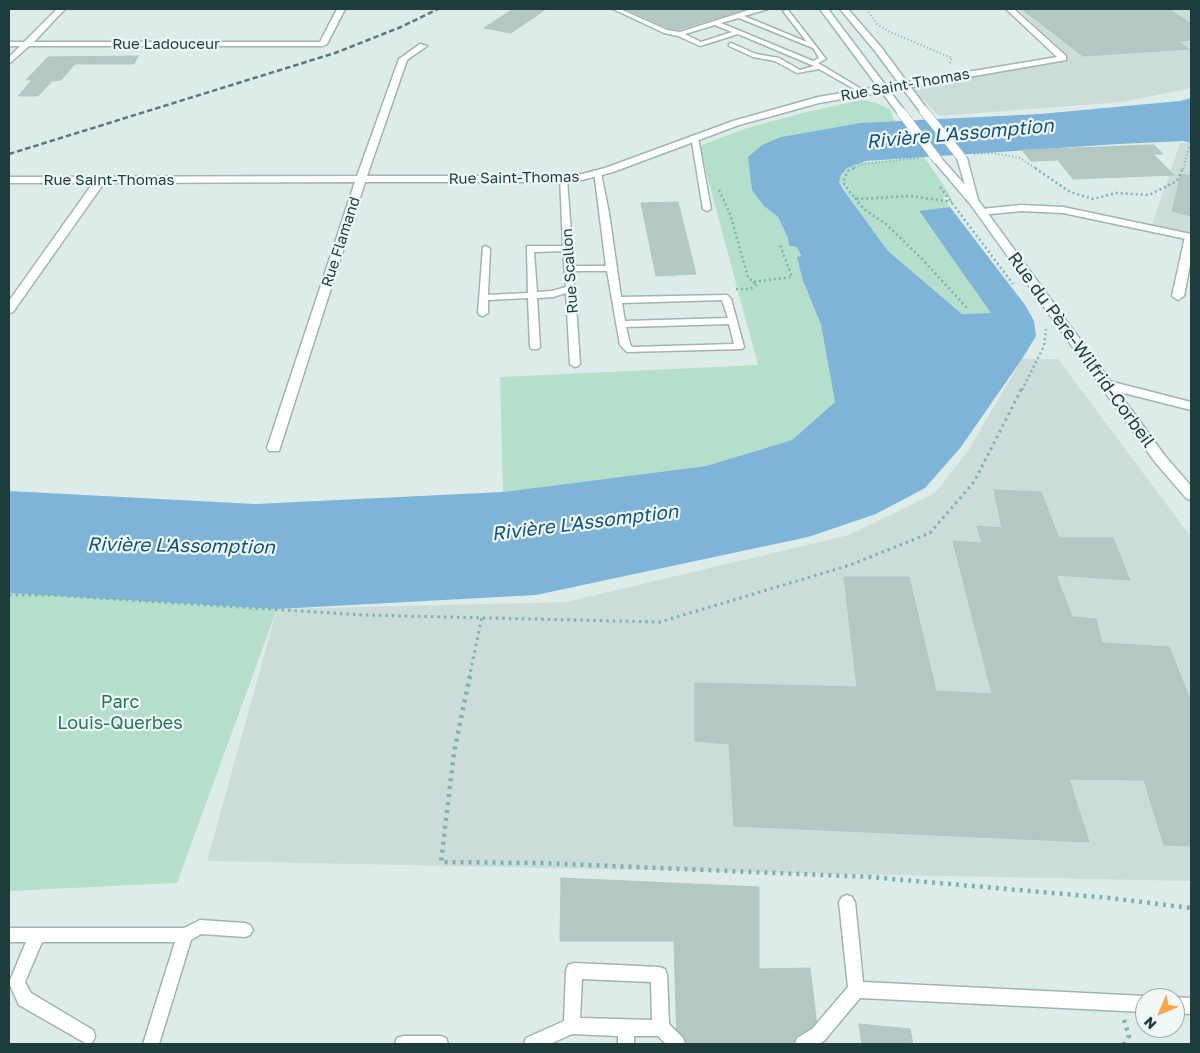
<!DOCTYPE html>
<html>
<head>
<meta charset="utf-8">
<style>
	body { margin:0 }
	#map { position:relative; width:1200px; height:1053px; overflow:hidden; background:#deece9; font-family:"Golos Text",sans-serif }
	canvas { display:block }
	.frame { position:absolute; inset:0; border:10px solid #1d3d3d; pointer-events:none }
	.north { position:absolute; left:1135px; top:988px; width:50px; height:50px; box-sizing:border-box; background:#eff8f6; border:1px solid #9badac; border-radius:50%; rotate:225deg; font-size:14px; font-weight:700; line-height:20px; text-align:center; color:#1d3d3d }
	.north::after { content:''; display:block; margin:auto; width:18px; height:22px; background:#ffa349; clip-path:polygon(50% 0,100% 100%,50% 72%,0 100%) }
</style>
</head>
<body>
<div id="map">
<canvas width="1200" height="1053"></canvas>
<div class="frame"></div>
<div class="north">N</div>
</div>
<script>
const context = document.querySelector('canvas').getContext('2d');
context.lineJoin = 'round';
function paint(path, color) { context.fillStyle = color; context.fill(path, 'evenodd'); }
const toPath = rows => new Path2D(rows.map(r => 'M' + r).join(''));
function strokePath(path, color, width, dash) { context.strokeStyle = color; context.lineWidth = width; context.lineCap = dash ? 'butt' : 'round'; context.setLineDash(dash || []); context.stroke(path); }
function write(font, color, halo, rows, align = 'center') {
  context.font = font + ' "Golos Text",sans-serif'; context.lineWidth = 4.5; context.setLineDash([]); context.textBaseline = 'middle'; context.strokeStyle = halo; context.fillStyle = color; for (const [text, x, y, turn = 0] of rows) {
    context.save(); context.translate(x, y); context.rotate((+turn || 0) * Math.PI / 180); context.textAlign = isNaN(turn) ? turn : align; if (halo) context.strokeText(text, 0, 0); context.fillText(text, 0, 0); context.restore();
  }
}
const built = toPath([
	[1018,9,1191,9,1191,88,1122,102,939,116,910,86,1068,59],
	[1180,143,1191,143,1191,237,1151,228],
	[1022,359,1058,359,1191,537,1191,881,207,861,277,609,566,602,849,535,935,493,968,451]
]);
const green = toPath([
	[862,100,876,103,890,109,895,122,860,123,781,137,764,206,778,217,788,238,789,246,797,247,801,257,797,257,802,278,821,325,835,402,792,440,706,466,503,492,500,377,758,365,699,146,747,128,806,112],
	[924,157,952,198,943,197,950,207,919,212,992,313,962,314,888,251,839,182,840,175,847,168,859,163],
	[9,593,277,609,177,883,9,891]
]);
const water = toPath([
	[1191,98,1191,143,1183,141,1118,144,866,161,847,168,841,175,839,182,843,189,888,251,962,314,991,313,919,211,950,207,1025,305,1034,321,1036,336,1022,359,961,447,925,488,876,514,808,537,536,595,277,609,9,593,9,491,255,504,503,492,706,466,792,440,835,402,821,325,802,278,797,257,801,256,797,247,789,246,788,238,778,217,764,206,752,190,748,157,762,145,781,137,860,123,1040,114,1180,101]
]);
const building = toPath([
	[513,9,546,9,511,33,484,28,513,9],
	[625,9,661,9,667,11,675,9,747,9,674,31,625,9],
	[1022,9,1182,9,1169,9,1191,24,1191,40,1178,41,1189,49,1083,56,1022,9],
	[138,56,134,64,75,64,61,80,52,81,38,96,18,96,32,80,26,80,48,57,138,56],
	[1154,145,1163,154,1153,154,1174,175,1073,179,1058,160,1031,161,1022,150,1154,145],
	[1181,174,1191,176,1191,216,1172,211,1181,174],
	[678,202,696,274,656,276,641,203,678,202],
	[994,490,1041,492,1059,538,1113,538,1130,580,1056,575,1072,617,1096,619,1102,643,1169,647,1191,702,1191,846,1164,845,1144,780,1069,779,1089,842,734,826,729,744,695,741,695,683,857,687,844,577,909,577,936,691,992,694,953,541,982,543,977,526,1002,528,994,490],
	[561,878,759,887,759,969,810,968,818,1035,802,1033,803,1044,677,1044,674,941,560,941,561,878],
	[859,1024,910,1029,913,1044,862,1044,859,1024]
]);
const pathFar3 = toPath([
	[867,9,877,24,890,32,952,58,949,65],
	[974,154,993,153,1020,158,1037,169],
	[852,169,863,164,920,158],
	[1183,169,1189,148,1191,148]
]);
const pathFar2 = toPath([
	[854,168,848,171,843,182,852,195,858,199,911,196,952,202],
	[1035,168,1070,192,1093,199,1116,193,1149,195,1177,181,1183,168],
	[940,187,1013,284],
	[719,190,730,214,748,277,753,282,792,277,780,245],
	[855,198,865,210,886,224,922,259,968,309],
	[736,289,750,289,757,284,753,282],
	[1022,390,1044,346,1046,329]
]);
const pathFar1 = toPath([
	[9,595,50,595,363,615,660,622,850,565,930,533,974,482,1022,388],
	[469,678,482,617]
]);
const path = toPath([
	[470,676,454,752,441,862,541,863,870,877,1110,898,1191,908],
	[1124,1020,1129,1036,1124,1044]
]);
const service = toPath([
	[613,9,620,9,667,30,680,32,752,9,768,9,744,16,807,42,783,11,788,10,826,59,818,63,868,93,863,94,819,69,797,73,775,61,753,57,729,46,729,44,731,43,756,54,779,58,800,70,814,66,738,34,700,46,678,36,664,33,613,9],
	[739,18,813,48,819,58,813,61,721,23,739,18],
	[715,25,732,32,701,42,685,34,715,25],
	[691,136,698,138,711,209,707,211,703,209,691,136],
	[594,171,601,173,609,213,621,297,727,295,731,299,744,347,742,349,627,352,620,345,607,271,573,271,574,286,576,288,575,290,580,364,578,366,575,367,570,364,566,293,553,297,537,298,540,347,538,349,532,349,530,347,528,298,488,300,488,313,483,316,480,315,478,313,483,247,486,246,490,249,488,295,528,293,527,246,563,246,560,177,567,179,572,246,573,248,573,266,606,266,594,171],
	[563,251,566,287,552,291,537,292,534,252,563,251],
	[722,300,728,318,625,321,622,303,722,300],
	[729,324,734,344,632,347,630,344,626,327,729,324],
	[847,895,852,897,855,902,863,982,1145,996,1150,998,1145,998,1145,1012,860,998,824,1041,818,1044,795,1044,797,1038,812,1029,848,987,839,902,842,897,847,895],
	[200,920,245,923,250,925,253,930,250,935,245,937,201,934,191,940,159,1044,143,1044,175,942,42,942,25,982,31,993,93,1030,95,1036,93,1042,87,1044,19,1005,9,983,26,942,9,942,9,928,184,928,200,920],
	[574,963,659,967,665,969,667,975,669,1024,683,1038,685,1044,666,1044,658,1036,634,1036,634,1044,618,1044,618,1036,572,1034,550,1044,524,1044,526,1038,564,1021,566,971,568,965,574,963],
	[582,979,651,982,652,1020,580,1018,582,979],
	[1175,997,1191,998,1191,1014,1175,1013,1175,998,1172,998,1175,997],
	[403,1036,440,1036,446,1038,448,1044,395,1044,397,1038,403,1036]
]);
const minor = toPath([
	[57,9,65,9,34,42,320,42,337,9,345,9,327,44,323,46,29,46,9,64,9,57,20,46,9,46,9,42,24,42,57,9],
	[1006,9,1014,9,1066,56,1066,60,819,103,739,125,613,172,582,180,563,182,365,182,279,451,269,451,267,448,355,182,104,183,13,312,9,313,9,301,93,183,9,183,9,177,357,176,399,59,420,44,427,46,407,60,367,176,563,176,582,174,605,168,733,121,818,97,1057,57,1006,9],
	[1191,234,1191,259,1184,296,1178,300,1172,296,1185,237,1191,234],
	[1105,380,1191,402,1191,410,1100,387,1098,384,1105,380]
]);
const tertiary = toPath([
	[1021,205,1063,207,1191,234,1191,240,1063,213,1021,211,981,215,976,212,981,209,1021,205]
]);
const secondary = toPath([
	[820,9,828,9,904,110,904,114,898,114,820,9],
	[840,9,848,9,881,47,927,109,927,113,921,113,875,51,840,9],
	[962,155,967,158,978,200,1165,456,1191,486,1191,500,1186,498,1155,462,971,205,932,159,940,157,965,185,957,158,962,155]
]);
const rail = toPath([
	[9,154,335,53,401,27,438,9]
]);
const secondaryBridge = toPath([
	[924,111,962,158],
	[901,112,937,159]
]);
const farStreetnames = [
	["Rue Ladouceur",166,44],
	["Rue Saint-Thomas",905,85,-10],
	["Rue Saint-Thomas",514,178,-1],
	["Rue Saint-Thomas",109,180],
	["Rue Flamand",341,242,-72],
	["Rue Scallon",570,271,-94]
];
const streetNames = [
	["Rue du Père-Wilfrid-Corbeil",1081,350,54]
];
const parkNames = [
	["Parc",120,702],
	["Louis-Querbes",120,723]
];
const waterNames = [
	["Rivière L'Assomption",960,134,-5],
	["Rivière L'Assomption",585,523,-7],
	["Rivière L'Assomption",181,546,1]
];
paint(built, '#ccdcd9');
paint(green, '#b4e0cb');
paint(water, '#7eb4d8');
paint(building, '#b3c7c3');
strokePath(building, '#b0c6c2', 1);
strokePath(service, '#a0b4b2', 3);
strokePath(minor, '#a0b4b2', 3);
strokePath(tertiary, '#a0b4b2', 3);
strokePath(secondary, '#9bb9b5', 3);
strokePath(pathFar3, '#7ab3b0', 2, [1, 2.5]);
strokePath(pathFar2, '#7ab3b0', 2.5, [2, 3]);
strokePath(pathFar1, '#7ab3b0', 3, [2.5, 4]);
strokePath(path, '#7ab3b0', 4.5, [3, 5]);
paint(service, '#fff');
paint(minor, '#fff');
paint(tertiary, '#fff');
paint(secondary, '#fff');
strokePath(rail, '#577979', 2.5, [5.5, 3]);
strokePath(secondaryBridge, '#9bb9b5', 10, []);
strokePath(secondaryBridge, '#fff', 9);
write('15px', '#1d3d3d', '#eff8f6', farStreetnames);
write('18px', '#1d3d3d', '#eff8f6', streetNames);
write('18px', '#237959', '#eff8f6', parkNames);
write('italic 19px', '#115280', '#eff8f6', waterNames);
</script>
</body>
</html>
